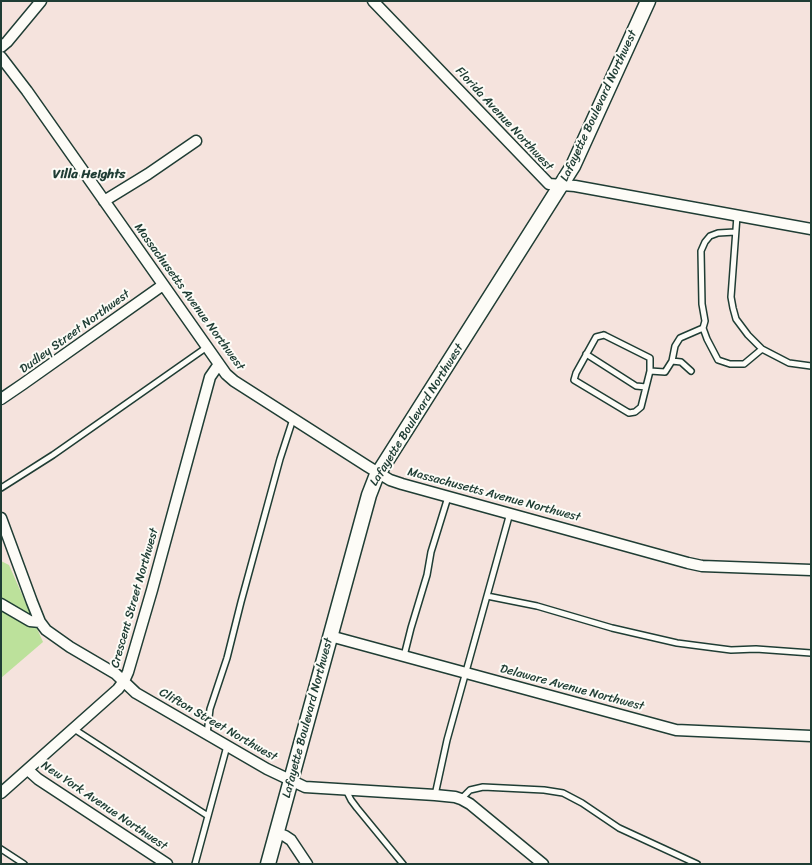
<!DOCTYPE html>
<html>
<head>
<meta charset="utf-8">
<style>
	body { margin:0 }
	#map { position:relative; width:812px; height:865px; overflow:hidden; background:#f5e3dd; font-family:Sriracha,sans-serif }
	canvas { display:block }
	.frame { position:absolute; inset:0; border:2px solid #1f3d34; pointer-events:none }
</style>
</head>
<body>
<div id="map">
<canvas width="812" height="865"></canvas>
<div class="frame"></div>
</div>
<script>
const context = document.querySelector('canvas').getContext('2d');
context.lineJoin = 'round';
function paint(path, color) { context.fillStyle = color; context.fill(path, 'evenodd'); }
const toPath = rows => new Path2D(rows.map(r => 'M' + r).join(''));
function strokePath(path, color, width, dash) { context.strokeStyle = color; context.lineWidth = width; context.lineCap = dash ? 'butt' : 'round'; context.setLineDash(dash || []); context.stroke(path); }
function write(font, color, halo, rows, align = 'center') {
  context.font = font + ' Sriracha,sans-serif'; context.lineWidth = 4; context.setLineDash([]); context.textBaseline = 'middle'; context.strokeStyle = halo; context.fillStyle = color; for (const [text, x, y, turn = 0] of rows) {
    context.save(); context.translate(x, y); context.rotate((+turn || 0) * Math.PI / 180); context.textAlign = isNaN(turn) ? turn : align; if (halo) context.strokeText(text, 0, 0); context.fillText(text, 0, 0); context.restore();
  }
}
const green = toPath([
	[1,561,9,565,43,642,1,678]
]);
const service = toPath([
	[737,216,731,297,733,308,736,319,748,335,762,349,789,363,811,366],
	[735,232,718,233,710,236,705,242,701,251,702,304,705,321,703,328,707,339,718,360,730,364,744,364,762,349],
	[604,335,650,358,650,371,641,407,635,412,629,413,574,380,576,373,596,337,604,335],
	[586,354,636,386,646,387],
	[672,361,681,362,691,371],
	[650,371,665,372,672,361,675,346,680,338,703,328],
	[1,488,53,455,207,347],
	[487,596,537,606,612,628,677,643,731,650,756,649,811,653],
	[404,656,411,628,427,575,431,552,448,497],
	[74,729,208,816],
	[207,734,210,709,227,658,241,602,280,459,293,419],
	[346,790,351,800,357,808,403,864],
	[435,795,447,740,510,513],
	[461,799,470,790,483,787,544,790,563,793,582,803,619,828,697,864],
	[1,849,24,864],
	[195,864,227,746]
]);
const minor = toPath([
	[373,1,549,184,575,186,811,229],
	[1,47,7,42,41,1],
	[1,57,27,91,226,374,234,381,367,466,390,480,402,484,688,563,702,566,811,570],
	[104,201,148,174,196,141],
	[1,399,23,384,163,285],
	[1,518,32,602,40,622,46,630,70,647,116,674,136,693,267,769,305,787,435,795,455,797,461,799,470,804,543,864],
	[1,604,30,621,40,622],
	[330,636,676,730,811,736],
	[28,770,38,779,167,864],
	[1,793,118,689,124,681,128,672,152,590,210,377,219,364],
	[277,833,285,836,291,840,307,864]
]);
const secondary = toPath([
	[268,864,369,495,376,477,573,166,648,1]
]);
const streetNames = [
	["Lafayette Boulevard Northwest",599,106,-65],
	["Florida Avenue Northwest",504,119,47],
	["Massachusetts Avenue Northwest",189,297,54],
	["Dudley Street Northwest",75,332,-36],
	["Lafayette Boulevard Northwest",417,415,-58],
	["Massachusetts Avenue Northwest",494,495,15],
	["Crescent Street Northwest",135,598,-74],
	["Delaware Avenue Northwest",572,688,15],
	["Lafayette Boulevard Northwest",308,718,-75],
	["Clifton Street Northwest",218,725,30],
	["New York Avenue Northwest",104,806,34]
];
const neighbourhoodNames = [
	["Villa Heights",89,175]
];
paint(green, '#bce19b');
strokePath(service, '#1f3d34', 8);
strokePath(minor, '#1f3d34', 13);
strokePath(secondary, '#1f3d34', 17);
strokePath(service, '#fdfcf7', 5);
strokePath(minor, '#fdfcf7', 10);
strokePath(secondary, '#fdfcf7', 14);
write('12px', '#1f3d34', '#fdfcf7', streetNames);
write('bold 13px', '#1f3d34', '#fdfcf7', neighbourhoodNames);
</script>
</body>
</html>
